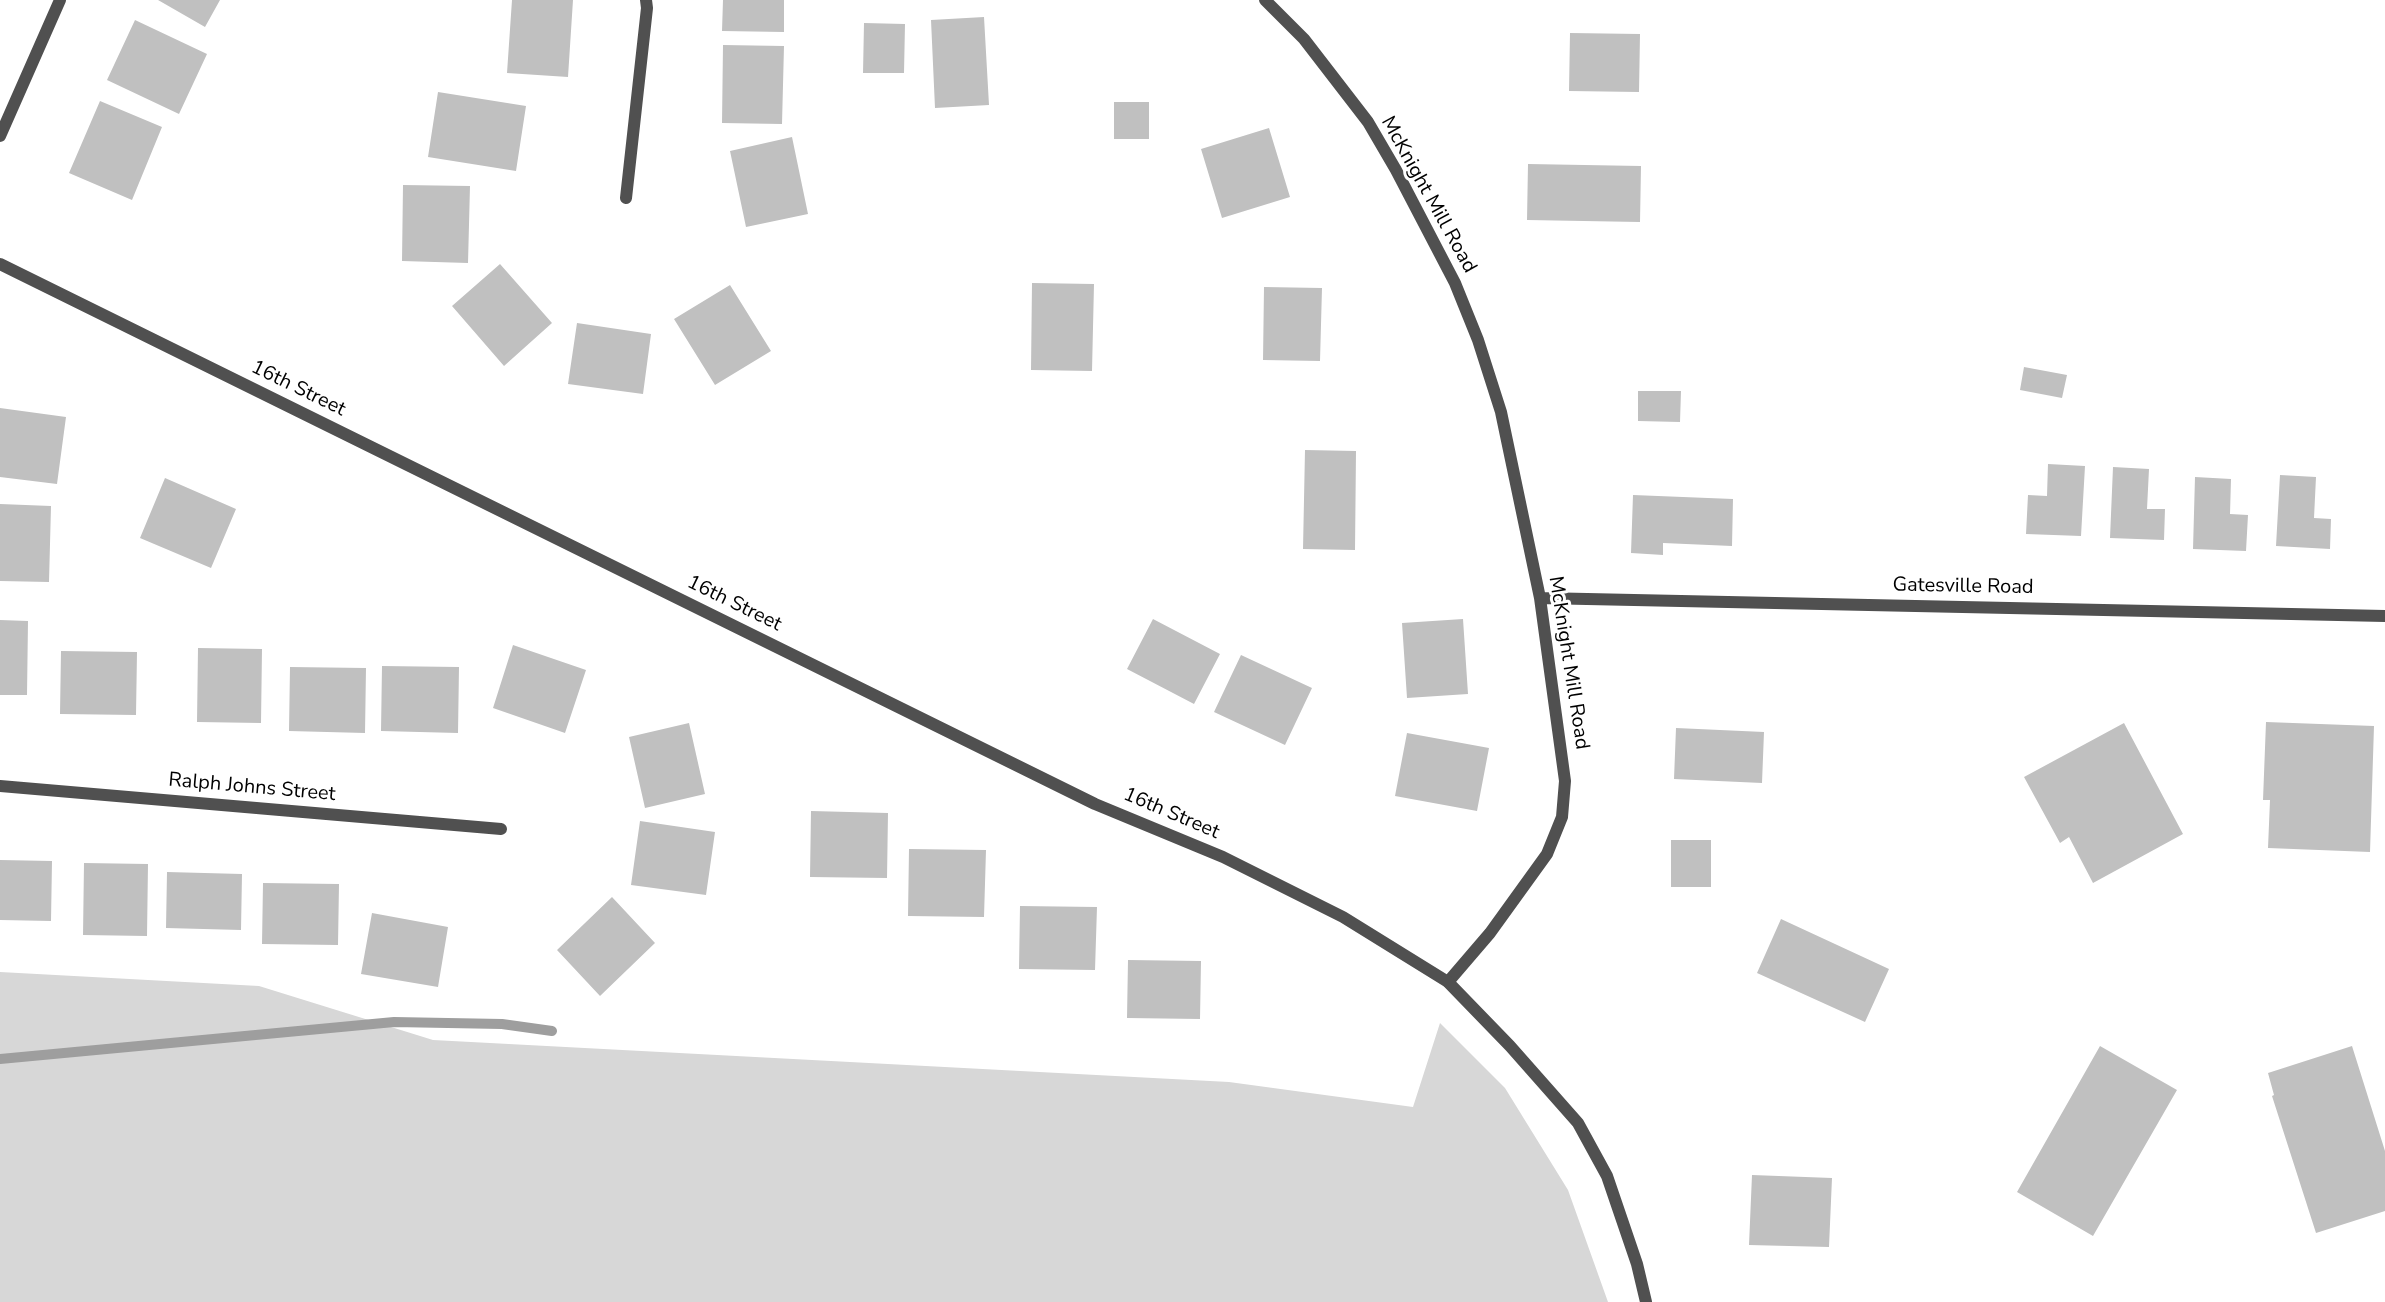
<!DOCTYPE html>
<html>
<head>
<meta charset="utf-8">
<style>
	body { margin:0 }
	canvas { display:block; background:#fff }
</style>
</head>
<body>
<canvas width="2385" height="1302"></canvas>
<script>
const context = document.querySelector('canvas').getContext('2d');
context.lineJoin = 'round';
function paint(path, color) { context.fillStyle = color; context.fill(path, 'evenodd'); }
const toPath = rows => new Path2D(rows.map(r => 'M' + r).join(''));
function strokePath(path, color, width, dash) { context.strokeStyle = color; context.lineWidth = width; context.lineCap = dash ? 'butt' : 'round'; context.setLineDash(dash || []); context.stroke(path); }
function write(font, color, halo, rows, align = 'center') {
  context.font = font + ' "Nunito Sans",sans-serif'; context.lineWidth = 6; context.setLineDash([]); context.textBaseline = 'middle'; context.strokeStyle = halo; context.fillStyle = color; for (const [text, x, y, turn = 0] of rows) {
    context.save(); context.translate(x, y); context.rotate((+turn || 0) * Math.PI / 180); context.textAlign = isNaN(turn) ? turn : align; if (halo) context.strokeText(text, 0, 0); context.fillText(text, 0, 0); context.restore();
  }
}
const green = toPath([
	[0,972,259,986,433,1040,1229,1082,1413,1107,1440,1023,1505,1088,1568,1190,1608,1302,0,1302]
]);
const stream = toPath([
	[0,1059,394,1022,502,1024,552,1031]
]);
const building = toPath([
	[158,0,220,0,205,27],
	[512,0,573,0,568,77,507,73],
	[723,0,784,0,784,32,722,31],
	[984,17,989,105,935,108,931,20],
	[135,20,207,54,179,114,107,80],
	[864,23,905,24,904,73,863,73],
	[1570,33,1640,34,1639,92,1569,91],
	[723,45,784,46,782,124,722,123],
	[438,92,526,106,516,171,428,157],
	[100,101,162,127,132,200,69,173],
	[1114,102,1149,102,1149,139,1114,139],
	[1269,128,1290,197,1222,218,1201,149],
	[792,137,808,214,746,227,730,151],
	[1528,164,1641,166,1640,222,1527,220],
	[403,185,470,186,468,263,402,261],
	[500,264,552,323,504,366,452,306],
	[1032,283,1094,284,1092,371,1031,370],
	[730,285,771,351,715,385,674,319],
	[1264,287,1322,288,1320,361,1263,360],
	[577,323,651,334,643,394,568,384],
	[2024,367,2067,375,2062,398,2020,390],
	[1638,391,1681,391,1680,422,1638,421],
	[0,408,66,417,57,484,0,477],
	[1305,450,1356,451,1355,550,1303,549],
	[2048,464,2085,466,2081,536,2026,534,2028,495,2047,496],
	[2113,467,2149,469,2147,509,2165,509,2164,540,2110,538],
	[2280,475,2316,477,2314,518,2331,519,2330,549,2276,546],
	[2195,477,2231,479,2230,514,2248,515,2246,551,2193,549],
	[165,478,236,509,211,568,140,538],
	[1633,495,1733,499,1732,546,1663,543,1663,555,1631,553],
	[0,504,51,506,49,582,0,581],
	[1153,619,1220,654,1194,704,1127,669],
	[1463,619,1468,694,1407,698,1402,623],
	[0,620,28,621,27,695,0,695],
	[513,645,586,670,565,733,493,708],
	[198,648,262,649,261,723,197,722],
	[61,651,137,652,136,715,60,714],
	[1241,655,1312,688,1285,745,1214,712],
	[382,666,459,667,458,733,381,731],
	[290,667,366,668,365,733,289,731],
	[2266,722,2374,726,2370,852,2268,848,2270,800,2263,800],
	[689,723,705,794,645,808,629,737],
	[2124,723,2183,834,2093,883,2069,837,2060,843,2024,777],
	[1676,728,1764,732,1762,783,1674,779],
	[1407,733,1489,748,1477,811,1395,796],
	[811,811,888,813,887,878,810,877],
	[640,821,715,832,706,895,631,885],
	[1671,840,1711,840,1711,887,1671,887],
	[909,849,986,850,984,917,908,916],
	[0,860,52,861,51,921,0,920],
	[84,863,148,864,147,936,83,935],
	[167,872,242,874,241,930,166,928],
	[263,883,339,884,338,945,262,944],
	[612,897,655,943,600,996,557,950],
	[1020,906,1097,907,1095,970,1019,969],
	[372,913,448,927,438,987,361,974],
	[1781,919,1889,969,1865,1022,1757,973],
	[1128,960,1201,961,1200,1019,1127,1018],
	[2100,1046,2177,1090,2093,1236,2017,1192],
	[2352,1046,2385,1151,2385,1211,2316,1233,2272,1096,2274,1095,2268,1073],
	[1752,1175,1832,1178,1829,1247,1749,1245]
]);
const minor = toPath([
	[1265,0,1304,39,1368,122,1396,170,1455,283,1478,340,1501,412,1540,598,1565,781,1562,817,1547,854,1490,933,1448,982],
	[0,136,60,0],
	[626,198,647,8,646,0],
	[1540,598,2385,616],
	[0,786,501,829]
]);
const tertiary = toPath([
	[0,264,1095,804,1223,857,1343,917,1448,982,1510,1046,1578,1123,1607,1176,1637,1264,1646,1302]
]);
const streetNames = [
	["McKnight Mill Road",1428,195,61],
	["16th Street",298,389,26],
	["Gatesville Road",1963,587,1],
	["16th Street",734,604,26],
	["McKnight Mill Road",1568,663,81],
	["Ralph Johns Street",252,788,5],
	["16th Street",1171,814,23]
];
paint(green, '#d7d7d7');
strokePath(stream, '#9e9e9e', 10);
paint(building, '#c0c0c0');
strokePath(minor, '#505050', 12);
strokePath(tertiary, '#505050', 12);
write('20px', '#000', '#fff', streetNames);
</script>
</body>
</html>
